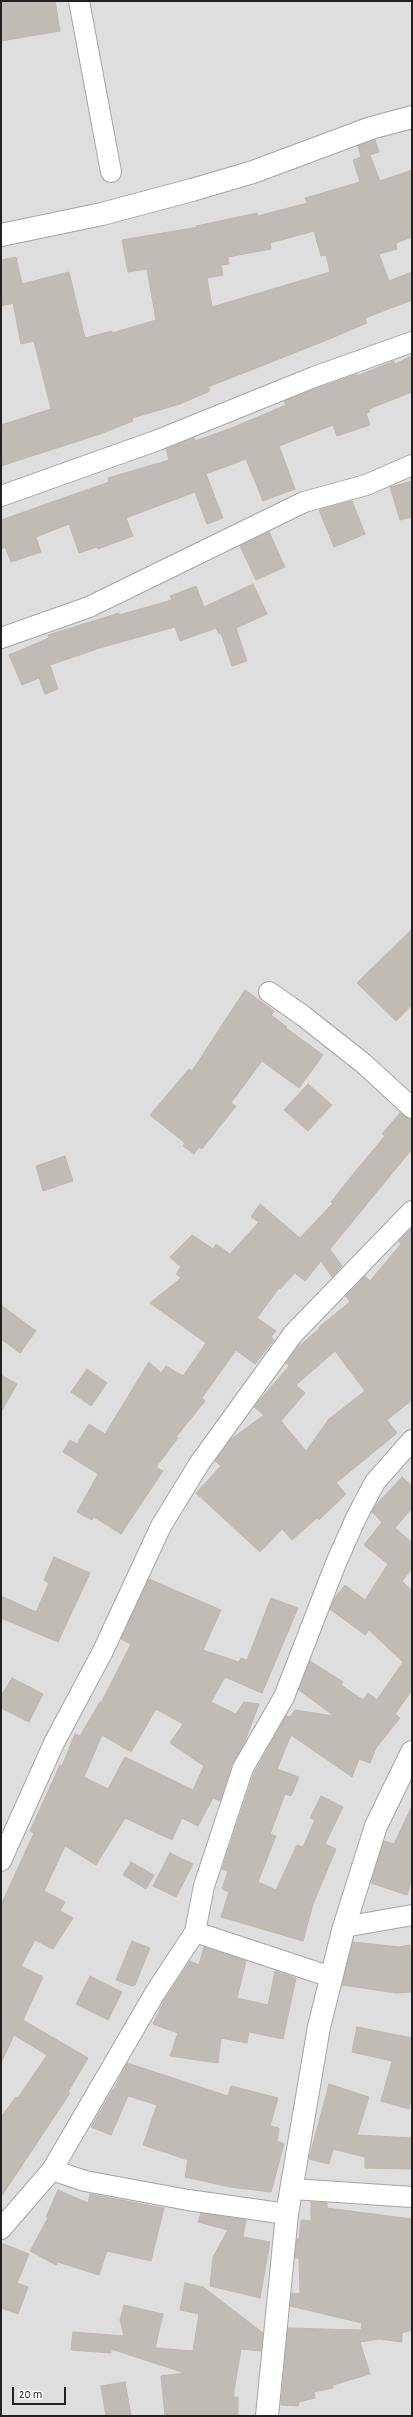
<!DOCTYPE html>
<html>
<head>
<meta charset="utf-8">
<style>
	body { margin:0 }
	#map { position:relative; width:413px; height:2417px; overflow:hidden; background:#f1eee8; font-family:"Alegreya Sans",sans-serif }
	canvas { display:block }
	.frame { position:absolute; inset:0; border:2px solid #212121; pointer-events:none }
	.scale { position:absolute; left:12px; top:2387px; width:54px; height:18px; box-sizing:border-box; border:2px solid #212121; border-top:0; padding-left:5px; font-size:12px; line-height:14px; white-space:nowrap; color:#212121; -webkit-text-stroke:3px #fff; paint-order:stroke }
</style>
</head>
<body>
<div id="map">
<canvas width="413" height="2417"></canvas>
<div class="frame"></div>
<div class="scale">20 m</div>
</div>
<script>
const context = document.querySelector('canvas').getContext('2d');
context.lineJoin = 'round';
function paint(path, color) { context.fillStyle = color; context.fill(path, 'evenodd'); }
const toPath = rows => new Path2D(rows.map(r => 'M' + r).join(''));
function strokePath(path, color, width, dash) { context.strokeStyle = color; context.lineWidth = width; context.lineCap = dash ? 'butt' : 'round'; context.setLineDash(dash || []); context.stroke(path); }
const residential = toPath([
	[1,1,412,1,412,2416,1,2416]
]);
const building = toPath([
	[1,1,55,1,60,31,1,41,1,1],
	[375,140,379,152,370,155,380,181,412,170,412,237,396,243,397,249,379,254,389,281,412,272,412,300,365,318,367,323,327,340,208,387,210,391,180,404,132,418,133,421,100,434,1,466,1,425,51,409,34,341,21,344,13,303,1,306,1,260,16,257,22,284,69,272,85,338,112,331,112,333,156,320,147,269,128,272,122,240,198,227,196,226,257,213,258,216,307,203,305,198,360,182,353,160,361,157,358,146,375,140],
	[314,231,321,256,326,255,330,272,212,307,207,278,223,275,221,265,229,264,228,257,271,249,270,243,314,231],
	[412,356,412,392,369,409,370,412,366,413,370,425,337,436,333,425,279,446,295,489,263,501,246,459,206,474,223,518,207,524,195,492,126,518,133,536,98,549,97,547,79,553,69,524,36,537,41,552,11,562,5,547,1,549,1,520,109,482,108,478,169,460,166,449,194,438,195,441,234,427,286,405,284,401,318,388,357,374,357,376,394,361,395,364,412,356],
	[412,481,412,517,400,520,390,487,412,481],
	[352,501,365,534,334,547,319,510,352,501],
	[269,532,285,567,256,580,240,546,269,532],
	[253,584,267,614,236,628,247,661,232,666,221,633,219,634,216,628,180,641,175,627,103,647,50,665,58,689,45,694,39,678,22,685,9,655,49,638,48,635,119,613,119,615,172,600,170,596,196,586,204,607,253,584],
	[412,929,412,1005,396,1021,357,983,412,929],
	[245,990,274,1011,271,1015,287,1027,286,1028,323,1055,299,1088,262,1061,231,1103,236,1106,202,1149,199,1147,194,1154,183,1146,185,1143,150,1115,189,1069,192,1071,245,990],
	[308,1084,332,1105,308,1131,284,1110,308,1084],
	[400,1113,412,1119,412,1149,330,1249,342,1266,332,1277,321,1261,305,1281,295,1273,280,1289,279,1288,257,1318,276,1331,271,1337,274,1340,255,1364,236,1350,202,1398,205,1401,176,1437,178,1438,156,1467,163,1471,121,1534,94,1517,92,1520,77,1512,98,1474,63,1452,70,1440,77,1444,89,1424,105,1434,149,1362,161,1373,166,1366,183,1376,206,1343,150,1303,181,1278,176,1274,181,1267,170,1257,192,1235,213,1249,216,1244,230,1254,259,1222,251,1217,260,1204,300,1238,333,1203,331,1202,354,1173,385,1136,382,1134,400,1113],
	[65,1156,73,1181,43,1191,36,1166,65,1156],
	[412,1228,412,1400,387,1420,397,1433,336,1483,346,1494,319,1520,317,1518,292,1540,282,1529,260,1552,196,1493,221,1466,215,1461,230,1440,264,1415,254,1407,289,1366,286,1363,297,1348,320,1328,319,1327,350,1302,346,1296,365,1276,370,1281,401,1244,399,1241,412,1228],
	[335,1351,365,1391,329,1419,306,1451,281,1421,305,1393,296,1385,335,1351],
	[1,1305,36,1331,20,1353,1,1339,1,1305],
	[87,1369,107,1383,91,1406,71,1392,87,1369],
	[1,1375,17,1384,1,1412,1,1375],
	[402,1477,412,1486,412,1508,395,1528,412,1543,412,1569,402,1581,412,1591,412,1690,395,1714,400,1718,376,1748,370,1763,359,1759,352,1777,291,1735,277,1769,299,1777,291,1796,285,1794,270,1834,276,1836,258,1882,276,1890,297,1845,303,1847,315,1820,310,1818,321,1796,343,1807,325,1844,336,1849,313,1904,303,1941,221,1917,229,1892,222,1889,228,1871,222,1869,254,1773,286,1716,290,1717,295,1710,334,1716,299,1690,310,1661,343,1682,341,1685,363,1700,368,1693,377,1700,403,1662,369,1630,365,1635,330,1609,334,1599,345,1585,365,1600,388,1564,364,1545,382,1522,372,1512,375,1506,402,1477],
	[54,1557,90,1573,58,1642,1,1618,1,1596,36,1612,49,1583,44,1580,54,1557],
	[149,1579,221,1610,203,1650,239,1662,241,1658,247,1660,271,1598,298,1608,262,1693,225,1677,211,1702,236,1714,244,1702,259,1704,243,1746,232,1764,220,1801,213,1798,198,1826,182,1818,172,1840,125,1818,96,1865,65,1846,44,1891,65,1902,60,1911,73,1918,53,1949,35,1940,21,1966,43,1977,23,2020,88,2058,68,2092,70,2093,1,2197,1,2117,16,2097,18,2098,47,2055,14,2035,1,2063,1,1905,34,1833,30,1831,60,1765,62,1766,75,1734,80,1736,100,1702,101,1703,131,1644,121,1639,149,1579],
	[156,1709,183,1724,170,1743,204,1766,193,1790,125,1757,108,1789,84,1777,102,1735,131,1752,156,1709],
	[12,1678,43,1694,29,1722,1,1708,1,1696,12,1678],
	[412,1806,412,1879,407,1895,371,1883,384,1841,394,1844,412,1806],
	[170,1853,193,1864,176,1897,153,1886,170,1853],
	[131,1862,154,1875,146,1889,123,1875,131,1862],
	[132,1941,150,1948,135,1985,132,1986,116,1980,132,1941],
	[353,1942,399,1947,410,1945,412,1992,396,1993,342,1985,353,1942],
	[204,1947,246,1961,237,1998,268,2005,275,1971,296,1978,283,2039,249,2032,247,2043,221,2038,218,2063,170,2056,178,2033,153,2024,165,1999,190,1961,199,1965,204,1947],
	[90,1976,122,1992,108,2020,76,2004,90,1976],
	[357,2027,412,2038,412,2096,409,2109,381,2101,392,2061,352,2052,357,2027],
	[127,2063,228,2096,231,2086,278,2098,270,2126,279,2128,277,2141,284,2144,271,2192,230,2187,185,2177,188,2160,143,2145,157,2105,128,2096,111,2135,91,2127,113,2089,114,2089,127,2063],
	[329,2084,369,2097,357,2135,412,2138,412,2169,365,2168,365,2157,333,2149,329,2164,309,2159,329,2084],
	[58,2190,88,2203,90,2194,164,2208,151,2261,107,2251,99,2275,58,2262,56,2265,30,2251,48,2218,46,2217,58,2190],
	[311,2202,327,2203,327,2208,412,2219,412,2330,402,2333,402,2342,379,2339,360,2342,370,2374,333,2385,333,2388,314,2392,315,2398,299,2402,298,2406,281,2405,288,2328,361,2330,362,2323,290,2306,292,2293,300,2294,299,2258,295,2258,297,2239,299,2239,301,2220,311,2221,311,2202],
	[201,2213,246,2220,243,2237,270,2242,260,2298,210,2286,213,2257,228,2230,198,2222,201,2213],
	[1,2243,29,2254,17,2283,28,2287,18,2314,1,2308,1,2243],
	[185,2283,203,2287,263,2333,261,2351,241,2349,233,2397,238,2397,238,2416,165,2416,161,2376,185,2373,111,2349,111,2353,71,2350,73,2332,124,2336,120,2320,124,2305,163,2314,155,2348,193,2351,199,2314,180,2310,185,2283],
	[125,2382,131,2416,106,2416,101,2386,125,2382]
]);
const minor = toPath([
	[79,1,111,172],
	[1,496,158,440,314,377,412,342],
	[1,638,89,607,304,502,366,485,412,465],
	[269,992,302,1015,363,1063,412,1108],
	[1,1861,54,1743,103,1651,161,1526,199,1464,293,1334,412,1211],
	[344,1927,412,1915],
	[195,1932,331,1977],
	[52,2170,85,2181,188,2200,287,2214],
	[293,2189,412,2197],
	[1,2229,52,2170,155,1993,195,1932,204,1886,243,1768,284,1697,336,1563,356,1518,375,1482,412,1440]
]);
const tertiary = toPath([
	[1,235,102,214,192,190,253,172,371,128,412,117],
	[267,2416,287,2214,319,2027,344,1927,376,1826,412,1752]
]);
paint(residential, '#dfdede');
paint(building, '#c1bbb5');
strokePath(building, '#c1b7ac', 1);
strokePath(minor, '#a5a5a5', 22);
strokePath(tertiary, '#a5a5a5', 24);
strokePath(minor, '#fff', 20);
strokePath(tertiary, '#fff', 22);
</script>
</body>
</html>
